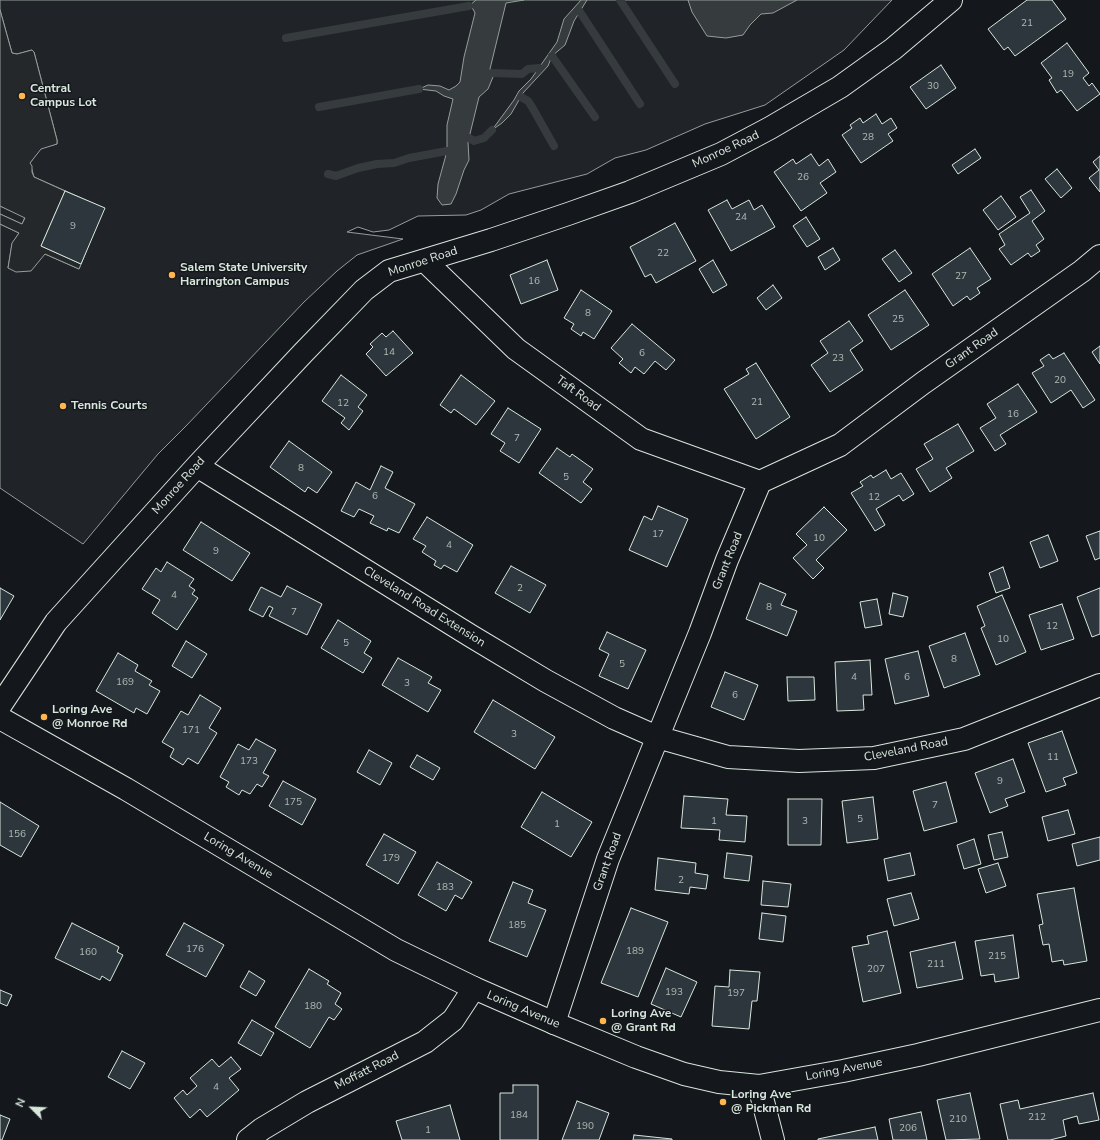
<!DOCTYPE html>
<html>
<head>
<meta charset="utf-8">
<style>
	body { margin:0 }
	#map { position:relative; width:1100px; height:1140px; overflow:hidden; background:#14181c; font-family:"Nunito Sans",sans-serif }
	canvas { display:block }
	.north { position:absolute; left:12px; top:1088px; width:40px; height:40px; -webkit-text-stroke:3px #14181c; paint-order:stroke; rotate:294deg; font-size:11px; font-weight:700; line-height:16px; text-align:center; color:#d8e6dc }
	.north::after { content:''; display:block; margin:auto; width:14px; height:18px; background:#d8e6dc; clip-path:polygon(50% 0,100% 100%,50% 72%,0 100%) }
</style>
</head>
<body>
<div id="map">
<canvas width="1100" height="1140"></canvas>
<div class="north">N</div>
</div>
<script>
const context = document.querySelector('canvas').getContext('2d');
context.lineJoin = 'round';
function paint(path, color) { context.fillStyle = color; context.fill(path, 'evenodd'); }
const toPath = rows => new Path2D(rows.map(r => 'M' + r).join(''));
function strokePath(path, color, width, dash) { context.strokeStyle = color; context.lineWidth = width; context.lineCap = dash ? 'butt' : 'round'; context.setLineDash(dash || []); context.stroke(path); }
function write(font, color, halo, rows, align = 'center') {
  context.font = font + ' "Nunito Sans",sans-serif'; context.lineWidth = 3; context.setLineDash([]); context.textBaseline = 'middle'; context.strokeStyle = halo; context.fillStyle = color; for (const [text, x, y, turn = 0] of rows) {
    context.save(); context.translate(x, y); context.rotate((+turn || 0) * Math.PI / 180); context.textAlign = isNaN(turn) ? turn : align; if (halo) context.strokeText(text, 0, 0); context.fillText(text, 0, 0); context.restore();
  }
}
const green = toPath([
	[0,0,892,0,844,50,765,105,705,124,646,150,615,158,587,174,509,194,481,210,466,215,418,216,389,230,373,232,358,227,347,232,403,239,357,255,337,271,304,302,186,426,158,454,83,544,0,488,0,224,19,233,12,244,8,268,45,254,79,269,104,208,34,177,30,163,41,148,57,144,57,140,34,52,32,50,17,54,12,53,0,10,0,0],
	[0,206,25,217,22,224,0,214,0,206]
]);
const parking = toPath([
	[0,10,12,53,17,54,32,50,34,52,57,140,57,144,41,149,30,163,32,166,32,172,34,177,65,191,41,246,81,264,79,269,45,254,31,271,16,272,8,268,12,243,19,233,0,224,0,214,22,224,25,218,0,206,0,10]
]);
const water = toPath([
	[476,0,524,0,506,3,490,69,493,77,488,89,479,97,468,142,469,160,464,170,456,194,451,204,442,205,437,198,438,184,447,151,447,125,453,99,444,96,436,91,419,89,428,85,440,86,449,90,456,86,460,82,464,57,475,13,473,9,469,6,476,0],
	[581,0,587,0,574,21,565,45,552,56,548,66,523,93,511,114,502,123,492,130,514,100,519,91,531,79,557,42,564,19,581,0],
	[688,0,797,0,773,13,761,14,750,25,743,35,726,38,707,36,692,12,688,0]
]);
const stream = toPath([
	[620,0,675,84],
	[580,12,640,104],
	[286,38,469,6],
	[552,56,595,117],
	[492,73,522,74,528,69,539,68],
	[521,97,528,101,532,107,554,146],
	[319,107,419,89],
	[469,138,474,141,484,138,492,130],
	[328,174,336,176,358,168,377,164,394,163,409,158,447,151]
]);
const building = toPath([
	[1027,0,1052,0,1066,19,1015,56,1008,47,1004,50,988,29,1027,0],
	[1067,43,1089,73,1083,78,1089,86,1092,83,1100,94,1077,111,1061,90,1057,93,1049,80,1052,78,1041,63,1067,43],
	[941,65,956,88,926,109,910,87,941,65],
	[876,114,882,124,891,118,897,128,888,134,893,141,861,163,842,135,852,128,850,125,860,118,863,123,876,114],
	[975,149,981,158,958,174,952,165,975,149],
	[811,154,819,166,828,159,836,172,820,183,827,193,801,211,774,172,793,159,796,164,811,154],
	[1100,156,1100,192,1089,178,1099,170,1093,162,1100,156],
	[1057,169,1072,188,1061,198,1045,179,1057,169],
	[1031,190,1045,211,1032,221,1044,239,1036,245,1040,251,1031,257,1028,253,1011,265,999,249,1005,245,999,234,1030,213,1020,197,1031,190],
	[65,191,105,208,81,264,41,246,65,191],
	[1001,196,1016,217,998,230,983,210,1001,196],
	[727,200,732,209,749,200,754,210,762,205,775,227,731,251,708,210,727,200],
	[806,217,820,239,807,247,793,226,806,217],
	[675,223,696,261,656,283,651,274,645,277,630,247,675,223],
	[833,248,840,260,825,270,818,257,833,248],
	[970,248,991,279,977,288,980,293,970,300,967,296,953,306,932,274,970,248],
	[895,250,912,273,899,282,882,259,895,250],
	[547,260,558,290,521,304,510,275,547,260],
	[713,260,727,285,713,293,699,269,713,260],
	[773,285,782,298,766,310,757,298,773,285],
	[581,290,612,311,594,339,583,332,581,336,571,329,574,324,564,318,581,290],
	[905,290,929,325,891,350,868,315,905,290],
	[849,321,863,341,850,350,863,370,830,392,811,365,828,353,820,341,849,321],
	[632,324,675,360,666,370,655,361,644,374,635,367,631,373,619,363,623,359,611,348,632,324],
	[393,331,413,353,386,376,366,354,373,347,370,344,382,333,386,337,393,331],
	[1100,346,1100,364,1092,352,1100,346],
	[1064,353,1095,400,1083,408,1071,390,1051,403,1032,373,1044,366,1040,360,1049,354,1053,359,1064,353],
	[756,363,790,417,756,439,724,389,749,374,746,369,756,363],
	[341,375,367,395,358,407,363,411,349,430,341,423,345,418,322,401,341,375],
	[461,375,495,401,476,425,454,409,451,413,440,405,461,375],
	[1018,384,1037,412,1000,435,1006,444,995,451,980,428,996,418,987,404,1018,384],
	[508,408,541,429,519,463,500,451,505,443,491,434,508,408],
	[958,424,974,451,946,468,952,478,930,492,916,469,933,459,924,444,958,424],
	[289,441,332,472,317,493,308,487,305,492,270,467,289,441],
	[557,448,570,457,572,454,593,469,583,482,592,489,581,503,539,473,557,448],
	[381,466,393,472,385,488,415,504,399,533,388,528,387,531,370,523,374,516,359,509,354,517,341,511,356,482,370,490,381,466],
	[886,470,891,479,901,473,914,494,903,501,899,495,876,509,885,525,875,531,851,493,863,486,860,482,871,475,873,478,886,470],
	[658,506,688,519,667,567,629,550,644,516,652,520,658,506],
	[824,507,847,530,816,560,824,568,813,579,793,558,807,545,796,534,824,507],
	[427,517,473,545,457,572,444,565,441,569,434,565,436,561,422,552,426,546,413,539,427,517],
	[201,522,250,553,232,581,183,550,201,522],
	[1100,531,1100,558,1095,560,1086,536,1100,531],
	[1048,535,1058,561,1040,568,1030,542,1048,535],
	[167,562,194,579,189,586,195,590,192,594,198,598,177,630,152,613,160,600,142,589,156,568,161,572,167,562],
	[511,566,546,585,530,613,495,593,511,566],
	[1003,567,1010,588,996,593,989,573,1003,567],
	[760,583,786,594,781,605,797,611,787,636,746,619,760,583],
	[287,586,322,604,307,635,269,616,273,608,269,606,263,617,249,610,261,587,281,597,287,586],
	[0,588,14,596,0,620,0,588],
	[1100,588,1100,634,1092,637,1077,597,1100,588],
	[893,593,908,597,903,617,889,614,893,593],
	[1002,595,1026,652,996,665,981,628,985,626,977,606,1002,595],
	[877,599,882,625,865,628,860,602,877,599],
	[1062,604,1074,639,1041,650,1029,615,1062,604],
	[338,620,371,641,364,653,372,658,363,673,321,648,338,620],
	[607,632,646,650,628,689,599,676,609,654,599,649,607,632],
	[965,633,980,675,944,688,929,646,965,633],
	[186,641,207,654,192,678,172,666,186,641],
	[918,651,929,696,895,704,885,659,918,651],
	[118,653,138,665,135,671,152,681,149,685,160,691,147,714,136,708,134,713,96,691,118,653],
	[398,658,432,677,428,683,441,690,428,712,382,685,398,658],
	[870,660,872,695,863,695,864,710,837,711,835,662,870,660],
	[725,672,758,685,744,720,711,707,725,672],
	[787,677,814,677,815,700,788,701,787,677],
	[200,695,221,708,209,728,217,733,198,764,188,758,183,765,170,757,174,749,162,742,181,711,188,715,200,695],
	[493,700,555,737,535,769,474,732,493,700],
	[1062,731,1077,773,1063,778,1066,785,1046,792,1028,743,1062,731],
	[256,739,276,750,263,773,269,776,262,787,257,784,250,794,242,790,239,795,226,787,229,782,220,777,238,744,249,750,256,739],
	[369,750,392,763,380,785,357,772,369,750],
	[417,755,440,768,433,780,410,767,417,755],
	[1013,759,1025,792,1005,799,1008,806,990,813,975,773,1013,759],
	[283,781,316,799,302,825,269,806,283,781],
	[946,782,957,822,924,831,913,791,946,782],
	[542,792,592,822,571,857,521,827,542,792],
	[684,796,728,799,726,815,747,816,745,842,719,840,720,830,681,828,684,796],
	[873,797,878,839,847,843,842,801,873,797],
	[788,799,822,799,821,845,788,845,788,799],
	[0,802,39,826,21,857,0,845,0,802],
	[1068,810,1075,834,1048,841,1042,817,1068,810],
	[1002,832,1008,857,994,860,988,835,1002,832],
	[384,834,416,852,398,884,366,865,384,834],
	[1100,837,1100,860,1077,866,1072,844,1100,837],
	[974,839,981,864,964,869,957,845,974,839],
	[727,853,752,856,749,881,724,878,727,853],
	[910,853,915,875,888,881,884,859,910,853],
	[658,858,696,863,695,873,708,875,706,889,690,887,689,894,655,890,658,858],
	[437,862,472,882,462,899,455,895,446,911,418,895,437,862],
	[998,863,1006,886,986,893,978,869,998,863],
	[763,881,791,884,788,907,761,905,763,881],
	[513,882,533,890,528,903,546,910,527,957,489,941,513,882],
	[1074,888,1087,961,1064,965,1063,960,1052,962,1049,944,1043,945,1039,925,1043,924,1037,894,1074,888],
	[911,893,919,919,894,926,887,899,911,893],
	[631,908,668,922,638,997,601,983,631,908],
	[762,913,786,916,783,942,759,939,762,913],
	[72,923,119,947,117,952,123,955,110,981,102,976,100,980,55,958,72,923],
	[184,923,224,945,206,977,166,955,184,923],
	[887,931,901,993,863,1002,852,947,869,944,867,936,887,931],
	[1013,935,1019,978,995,982,994,974,981,976,975,941,1013,935],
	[955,942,963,979,917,988,910,952,955,942],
	[666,968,697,982,681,1017,651,1004,666,968],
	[309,969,329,981,327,984,341,993,335,1004,342,1009,334,1020,329,1017,310,1048,275,1027,309,969],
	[730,970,760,972,757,1001,752,1001,749,1029,712,1026,715,986,729,987,730,970],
	[249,971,265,981,256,996,240,987,249,971],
	[0,990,12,995,7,1006,0,1003,0,990],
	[252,1020,274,1033,261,1056,238,1043,252,1020],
	[122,1051,145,1063,130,1089,108,1077,122,1051],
	[231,1057,241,1069,229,1078,239,1090,207,1117,200,1109,190,1118,174,1098,183,1090,187,1095,197,1086,190,1078,212,1059,219,1067,231,1057],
	[513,1085,538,1085,538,1140,500,1140,500,1093,513,1093,513,1085],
	[970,1093,980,1139,946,1140,937,1100,970,1093],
	[1093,1093,1099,1120,1079,1124,1077,1116,1063,1120,1066,1136,1050,1140,1008,1140,1000,1104,1018,1100,1020,1109,1093,1093],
	[577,1101,609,1113,599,1140,562,1140,577,1101],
	[450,1105,460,1140,402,1140,396,1121,450,1105],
	[921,1112,927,1140,893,1140,889,1119,921,1112],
	[0,1115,10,1119,2,1140,0,1140,0,1115],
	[875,1127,878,1140,818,1140,818,1139,875,1127],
	[634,1135,672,1139,672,1140,633,1140,634,1135]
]);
const minor = toPath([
	[425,261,516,349,641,439,760,482],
	[197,466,471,636,546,681,614,718,657,737,728,757,799,761,874,758,964,739,1100,685],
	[0,706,56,622,197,466,303,353,364,290,389,271,491,240,568,214,630,192,721,154,770,128,840,87,893,49,951,0],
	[554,1023,608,859,700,633,727,560,760,482,840,445,923,383,1082,271,1100,256],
	[759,1086,773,1140],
	[248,1140,262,1129,307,1102,425,1042,453,1020,474,988]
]);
const trunk = toPath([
	[0,718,126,789,396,950,474,988,554,1023,636,1057,684,1074,719,1082,759,1086,843,1071,918,1055,1100,1010]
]);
const markers = [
	[22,96,4,"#ffb74d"],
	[172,275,4,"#ffb74d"],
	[63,406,4,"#ffb74d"],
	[44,717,4,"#ffb74d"],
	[603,1021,4,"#ffb74d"],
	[723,1102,4,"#ffb74d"]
];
const numberNames = [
	["21",1027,24],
	["19",1068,75],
	["30",933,87],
	["28",868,138],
	["26",803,178],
	["24",741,218],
	["9",73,227],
	["22",663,254],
	["27",961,277],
	["16",534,282],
	["8",588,314],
	["25",898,320],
	["14",389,353],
	["6",642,354],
	["23",838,359],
	["20",1060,381],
	["21",757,403],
	["12",343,404],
	["16",1013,415],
	["7",517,439],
	["8",301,469],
	["5",566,478],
	["6",375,497],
	["12",874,498],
	["17",658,535],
	["10",819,539],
	["4",449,546],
	["9",216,552],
	["2",520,589],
	["4",174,596],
	["8",769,608],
	["7",294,613],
	["12",1052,627],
	["10",1003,640],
	["5",346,644],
	["8",954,660],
	["5",622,665],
	["4",854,678],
	["6",907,678],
	["169",125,683],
	["3",407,684],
	["6",735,696],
	["171",191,731],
	["3",514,735],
	["11",1053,758],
	["173",249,762],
	["9",1000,782],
	["175",293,803],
	["7",935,806],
	["5",860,820],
	["1",714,822],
	["3",805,822],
	["1",557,825],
	["156",17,835],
	["179",391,859],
	["2",681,881],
	["183",445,888],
	["185",517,926],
	["176",195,950],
	["189",635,952],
	["160",88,953],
	["215",997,957],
	["211",936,965],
	["207",876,970],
	["193",674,993],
	["197",736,994],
	["180",313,1007],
	["4",216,1088],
	["184",519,1116],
	["212",1037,1118],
	["210",958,1120],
	["190",585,1127],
	["206",908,1129],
	["1",428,1131]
];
const poiNames = [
	["Central",30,89],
	["Campus Lot",30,103],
	["Salem State University",180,268],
	["Harrington Campus",180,282],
	["Tennis Courts",71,406],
	["Loring Ave",52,710],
	["@ Monroe Rd",52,724],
	["Loring Ave",611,1014],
	["@ Grant Rd",611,1028],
	["Loring Ave",731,1095],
	["@ Pickman Rd",731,1109]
];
const streetNames = [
	["Monroe Road",726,150,-25],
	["Monroe Road",423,262,-18],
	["Grant Road",972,349,-35],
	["Taft Road",578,394,36],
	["Monroe Road",179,486,-48],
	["Grant Road",728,561,-68],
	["Cleveland Road Extension",424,607,32],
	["Cleveland Road",906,750,-11],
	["Loring Avenue",238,856,31],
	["Grant Road",608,862,-70],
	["Loring Avenue",523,1010,23],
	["Loring Avenue",844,1070,-11],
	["Moffatt Road",367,1071,-27]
];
paint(green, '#202428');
strokePath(green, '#939e99', 1);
paint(parking, '#24282b');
strokePath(parking, '#939e99', 1);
paint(water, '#363b3e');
strokePath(water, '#939e99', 1);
strokePath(stream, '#363b3e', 8);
paint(building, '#2c363c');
strokePath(building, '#d8e6dc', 1);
strokePath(minor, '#d8e6dc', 24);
strokePath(trunk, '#d8e6dc', 24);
strokePath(minor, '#14181c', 22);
strokePath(trunk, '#14181c', 22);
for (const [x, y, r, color] of markers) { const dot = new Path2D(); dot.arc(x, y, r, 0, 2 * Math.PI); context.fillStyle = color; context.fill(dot); strokePath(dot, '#14181c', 1.5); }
write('10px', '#adbab4', null, numberNames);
write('bold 12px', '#d8e6dc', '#14181c', poiNames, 'left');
write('12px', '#d8e6dc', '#14181c', streetNames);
</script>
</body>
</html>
